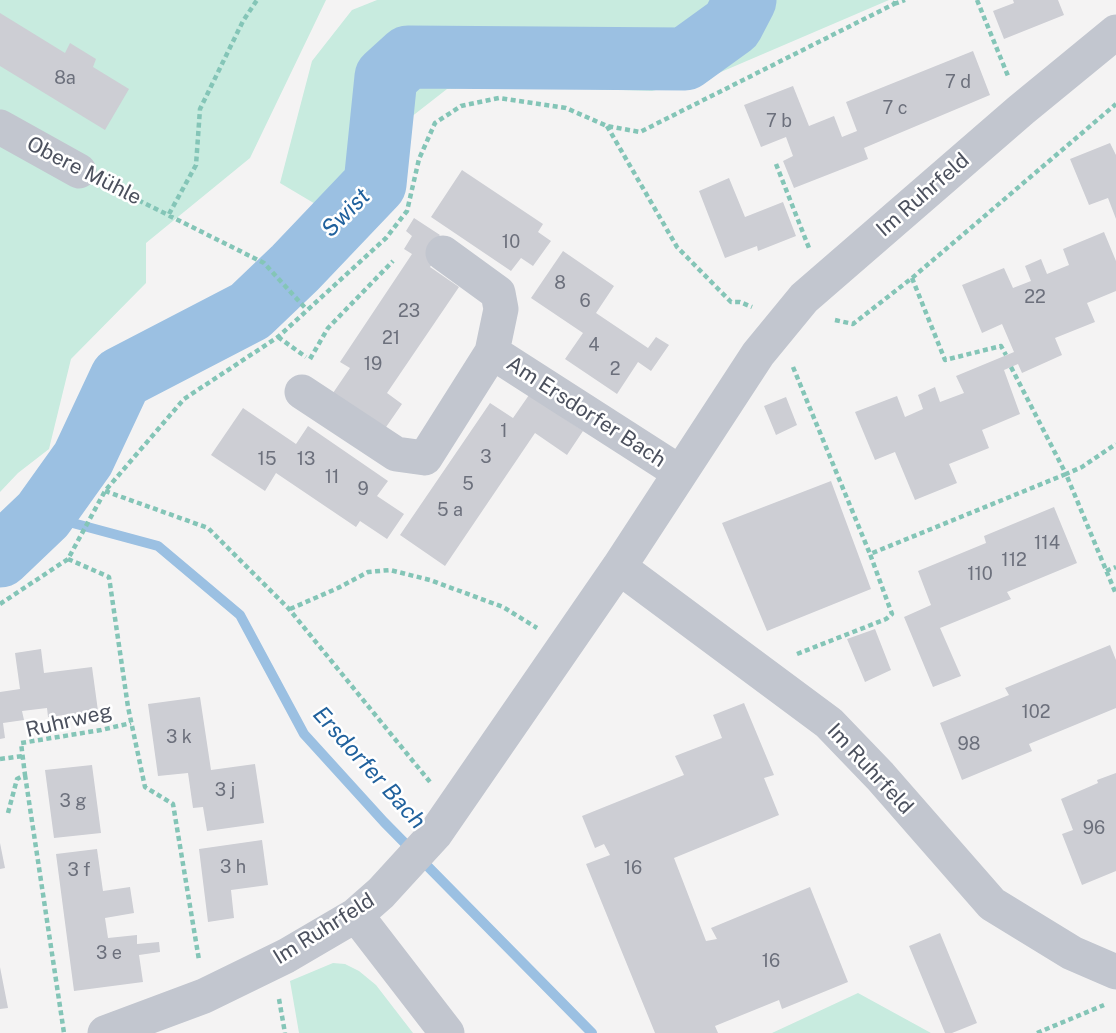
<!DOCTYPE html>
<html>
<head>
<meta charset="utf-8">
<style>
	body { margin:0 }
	canvas { display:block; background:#f4f3f3 }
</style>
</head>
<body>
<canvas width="1116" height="1033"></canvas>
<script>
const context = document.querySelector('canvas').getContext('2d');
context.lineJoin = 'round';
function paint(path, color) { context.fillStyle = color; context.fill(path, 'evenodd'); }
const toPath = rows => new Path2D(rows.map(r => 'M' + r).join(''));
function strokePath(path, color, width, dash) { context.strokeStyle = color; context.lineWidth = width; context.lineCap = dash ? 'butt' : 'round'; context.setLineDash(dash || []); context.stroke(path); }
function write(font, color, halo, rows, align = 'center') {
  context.font = font + ' "Public Sans",sans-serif'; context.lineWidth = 5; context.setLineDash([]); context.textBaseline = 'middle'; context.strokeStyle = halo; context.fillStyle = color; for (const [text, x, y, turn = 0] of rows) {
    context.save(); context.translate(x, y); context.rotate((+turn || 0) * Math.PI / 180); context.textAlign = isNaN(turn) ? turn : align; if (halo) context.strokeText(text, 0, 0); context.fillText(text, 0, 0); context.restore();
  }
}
const green = toPath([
	[0,0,326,0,250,158,146,243,146,283,71,359,49,449,18,473,0,492],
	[377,0,889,0,714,75,652,91,497,86,447,89,406,121,380,189,349,224,280,183,312,61,352,10],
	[333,963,345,964,359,971,376,985,413,1033,299,1033,290,981],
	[858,993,931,1033,772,1033]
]);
const stream = toPath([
	[43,515,158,546,240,615,304,734,384,822,592,1033]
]);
const river = toPath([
	[0,556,43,515,83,459,121,378,250,311,295,268,375,184,386,77,408,57,685,59,732,25,745,0]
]);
const building = toPath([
	[1013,0,1058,0,1064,15,1004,39,993,11,1014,3],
	[0,13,65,53,70,43,96,59,93,67,129,89,105,130,0,66],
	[973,51,990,95,864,148,868,159,794,188,783,161,793,156,786,137,761,147,744,105,793,86,809,126,834,116,842,137,857,131,846,102],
	[1110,143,1116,155,1116,219,1108,198,1089,205,1070,159],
	[462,170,543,224,538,232,551,241,533,266,521,258,511,271,431,217],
	[729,178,745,217,783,202,796,236,758,251,757,246,725,258,699,191],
	[414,218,440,235,430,248,439,254,430,267,459,287,387,393,402,404,384,430,333,393,350,368,340,362,412,254,404,249,412,236,406,231],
	[1104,232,1116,261,1116,291,1087,303,1095,322,1055,338,1062,355,1022,373,1018,364,1004,370,1020,414,982,430,989,448,949,464,957,483,915,500,895,452,875,460,855,412,897,396,905,417,923,409,918,395,935,387,940,402,964,393,956,376,1014,352,1002,324,982,333,962,285,1004,268,1013,288,1031,281,1025,266,1041,259,1047,274,1069,265,1063,249],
	[563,251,614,286,596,313,648,348,656,337,669,345,651,371,638,362,617,394,565,359,583,333,531,298],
	[529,395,583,431,567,455,535,433,445,566,400,535,490,403,513,418],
	[786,397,797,425,776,435,764,406],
	[243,408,296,444,308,426,388,481,377,496,404,514,387,539,360,521,356,527,276,473,265,491,211,455],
	[831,481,871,589,767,631,722,523],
	[1054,507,1077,563,1007,592,1011,599,940,628,961,676,933,687,904,617,931,605,918,571,986,543,984,536],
	[875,629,891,670,865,682,847,639],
	[1110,645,1116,660,1116,708,1029,744,1032,751,962,780,940,723,1009,695,1005,688],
	[41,649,44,673,92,667,98,711,48,717,47,708,22,711,24,720,3,723,5,738,0,739,0,692,20,689,15,653],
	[200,697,211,770,255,764,264,823,207,831,203,807,193,808,188,773,158,776,148,704],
	[744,703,774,775,764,778,779,815,674,858,706,941,717,939,711,928,810,887,848,982,782,1009,779,1000,715,1026,718,1033,655,1033,586,864,610,855,604,844,595,848,582,816,684,775,675,756,722,738,713,715],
	[92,765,101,833,54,838,45,770],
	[1116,773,1116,871,1082,885,1062,834,1073,830,1061,799,1098,783,1097,780],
	[262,840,268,885,231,890,234,918,208,922,199,849],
	[0,843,5,868,0,869],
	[97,849,103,891,130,887,134,913,105,918,108,938,137,935,137,944,159,942,160,952,139,955,143,982,74,991,56,854],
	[940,933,977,1023,952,1033,945,1033,909,946],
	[0,967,8,1008,0,1009]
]);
const path = toPath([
	[977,0,1008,76],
	[894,4,905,0],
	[607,126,677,247,731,302,740,302,752,307],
	[776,164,809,248],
	[108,185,264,263,307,310],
	[169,214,196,165,200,109,243,21,257,0],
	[912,278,945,360,1001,346,1006,355],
	[835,320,853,324,912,278,1116,104],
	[278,337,306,357],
	[310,359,328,328,393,261],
	[793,367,870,554],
	[1011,367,1066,474,1082,467,1116,444],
	[105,491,208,528,289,609,430,782],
	[68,559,109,577,128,707,145,787,173,804,199,960],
	[1106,571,1116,567],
	[0,604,68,559,105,491,184,399,278,337,386,238,407,211,419,159,435,123,461,106,499,98,566,108,607,126,640,132,894,4,896,0],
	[290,609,338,588,368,572,390,570,430,580,503,607,537,628],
	[797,654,886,619,892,614,870,554,1066,474,1116,594],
	[0,759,23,756],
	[25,775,64,1033],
	[8,813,17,779,25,775,21,743,101,730,131,723],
	[279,999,285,1033],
	[1037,1033,1104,1005]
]);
const street = toPath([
	[0,127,79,171],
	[443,253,498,293,501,309,492,352],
	[302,392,396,454,425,458,492,352,679,472],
	[619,567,829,723,880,776,992,904,1072,953,1116,972],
	[356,915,447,1033],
	[105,1033,204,996,286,956,356,915,381,893,435,834,619,567,758,354,804,298,1021,110,1116,32]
]);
const numberNames = [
	["8a",65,78],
	["7 d",958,82],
	["7 c",895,108],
	["7 b",779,121],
	["10",511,242],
	["8",560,283],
	["22",1035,297],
	["6",585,301],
	["23",409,311],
	["21",391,338],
	["4",594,345],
	["19",373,364],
	["2",615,369],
	["1",504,431],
	["3",486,457],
	["15",267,459],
	["13",306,459],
	["11",332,477],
	["5",468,484],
	["9",363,489],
	["5 a",450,510],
	["114",1047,543],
	["112",1014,560],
	["110",980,574],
	["102",1036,712],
	["3 k",179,737],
	["98",969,744],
	["3 j",225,790],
	["3 g",73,801],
	["96",1094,828],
	["3 h",233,867],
	["16",633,868],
	["3 f",79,870],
	["3 e",109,953],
	["16",771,961]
];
const streetNames = [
	["Obere Mühle",84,171,27],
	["Im Ruhrfeld",923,195,-41],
	["Am Ersdorfer Bach",586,412,33],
	["Ruhrweg",69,721,-13],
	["Im Ruhrfeld",870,769,47],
	["Im Ruhrfeld",324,929,-32]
];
const waterNames = [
	["Swist",346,213,-45],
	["Ersdorfer Bach",369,768,48]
];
paint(green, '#c8ebdf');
strokePath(stream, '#9bc0e2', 10);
strokePath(river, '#9bc0e2', 63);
paint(building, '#cdced4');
strokePath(path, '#84c5b7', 4.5, [5, 3.5]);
strokePath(street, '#c2c6cf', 35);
write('18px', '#6c707c', null, numberNames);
write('21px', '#4c515e', '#fff', streetNames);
write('italic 23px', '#20619d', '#fff', waterNames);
</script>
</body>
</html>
